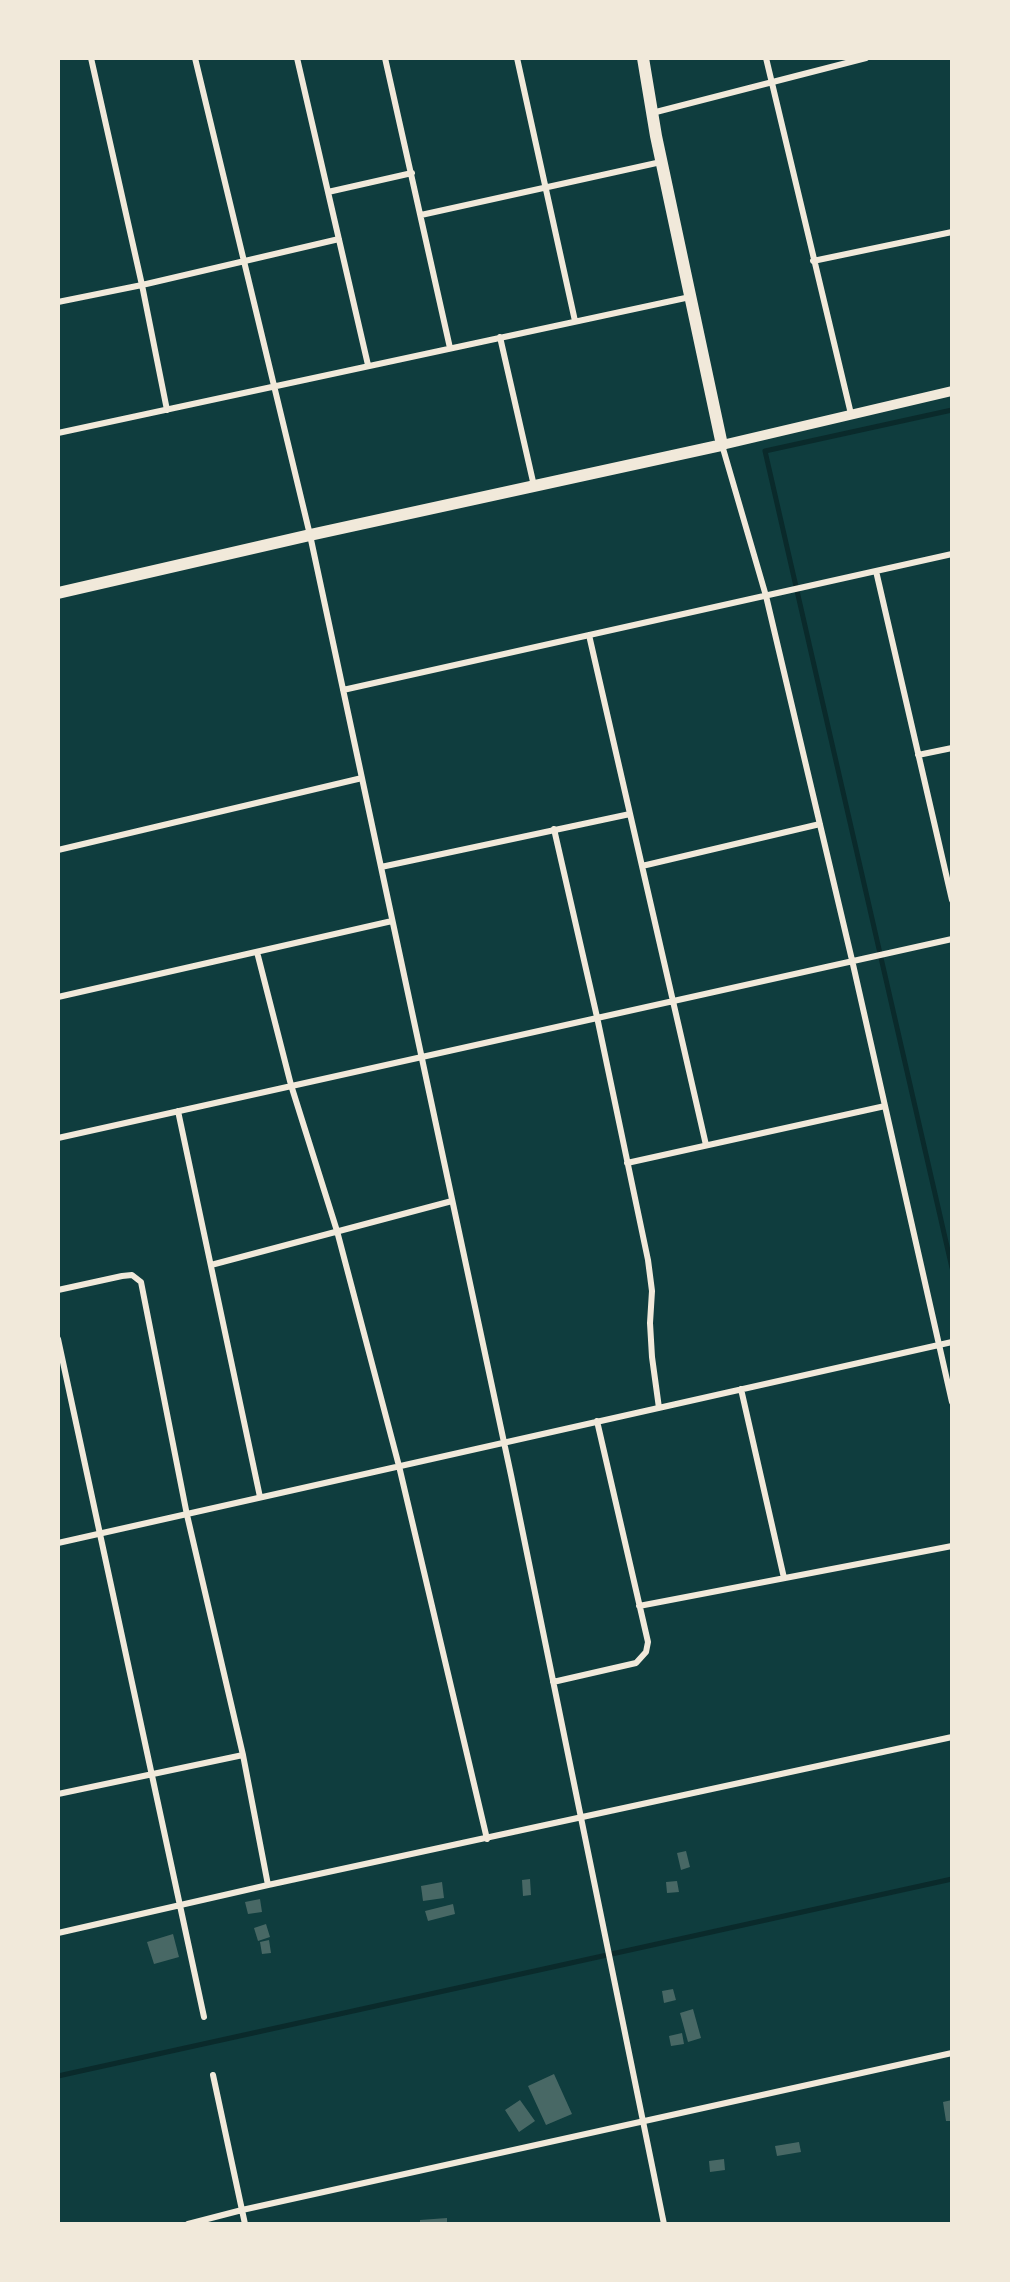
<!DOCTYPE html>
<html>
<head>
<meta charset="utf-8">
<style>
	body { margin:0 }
	#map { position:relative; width:1010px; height:2282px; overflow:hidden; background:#0f3d3e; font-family:"IBM Plex Sans",sans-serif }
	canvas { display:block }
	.frame { position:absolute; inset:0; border:60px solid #f1e9da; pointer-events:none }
</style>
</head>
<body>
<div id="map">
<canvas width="1010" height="2282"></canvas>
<div class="frame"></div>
</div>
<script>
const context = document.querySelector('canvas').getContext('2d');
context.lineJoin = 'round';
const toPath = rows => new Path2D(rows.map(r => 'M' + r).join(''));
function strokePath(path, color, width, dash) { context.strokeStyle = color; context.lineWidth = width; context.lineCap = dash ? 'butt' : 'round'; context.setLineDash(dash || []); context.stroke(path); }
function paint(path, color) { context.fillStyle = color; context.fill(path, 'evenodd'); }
const stream = toPath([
	[952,410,765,451,952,1268],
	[58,2076,952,1879]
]);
const building = toPath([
	[686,1851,690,1867,681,1870,677,1853],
	[530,1879,531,1895,523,1896,522,1880],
	[677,1881,679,1892,667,1893,666,1882],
	[442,1882,444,1898,423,1901,421,1886],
	[260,1899,262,1912,248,1914,245,1902],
	[453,1904,455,1914,428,1921,425,1911],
	[266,1924,270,1937,258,1941,254,1928],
	[173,1934,179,1957,154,1964,147,1942],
	[269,1940,271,1953,262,1954,260,1942],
	[673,1989,676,2000,664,2003,662,1991],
	[693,2009,701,2038,688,2042,680,2013],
	[682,2033,684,2044,671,2046,669,2036],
	[554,2074,572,2114,546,2125,528,2086],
	[520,2100,535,2121,519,2132,505,2110],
	[952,2100,952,2121,946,2121,943,2102],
	[799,2142,801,2152,777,2156,775,2146],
	[724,2159,725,2170,710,2172,709,2161],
	[447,2218,447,2224,420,2224,420,2220]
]);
const minor = toPath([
	[91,58,142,285,167,410],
	[195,58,310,535,511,1475,664,2224],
	[297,58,368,365],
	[385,58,450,348],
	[517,58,575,321],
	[766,58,851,414],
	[652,113,866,58],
	[328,192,412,173],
	[421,215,661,162],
	[813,261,952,232],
	[58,302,142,285,339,239],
	[500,337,534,486],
	[58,433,690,297],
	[722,445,766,596,852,960,952,1402],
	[876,571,952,900],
	[589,635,706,1145],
	[343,690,952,554],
	[918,755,952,748],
	[554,829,597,1017,648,1260,652,1291,650,1323,652,1357,659,1408],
	[58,850,362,778],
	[642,866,820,824],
	[381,867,630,814],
	[257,952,291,1085,337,1231,399,1466,487,1839],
	[58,997,392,921],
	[178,1111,260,1497],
	[58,1138,952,939],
	[627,1163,885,1106],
	[211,1265,452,1201],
	[58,1290,122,1276,132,1275,141,1282,187,1515,243,1755,268,1885],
	[58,1339,204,2017],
	[741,1389,784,1578],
	[58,1543,952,1342],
	[639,1606,952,1546],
	[553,1682,636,1663,646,1652,648,1642,597,1421],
	[58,1794,243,1755],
	[58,1933,268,1885,952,1737],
	[213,2075,245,2224],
	[188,2224,242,2210,952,2053]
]);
const tertiary = toPath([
	[722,445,952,391]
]);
const secondary = toPath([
	[58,593,310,535,722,445,656,136,643,58]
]);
strokePath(stream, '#0a2a2b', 5);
paint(building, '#486865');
strokePath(minor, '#f1e9da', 6);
strokePath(tertiary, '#f1e9da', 10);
strokePath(secondary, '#f1e9da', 12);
</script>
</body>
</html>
